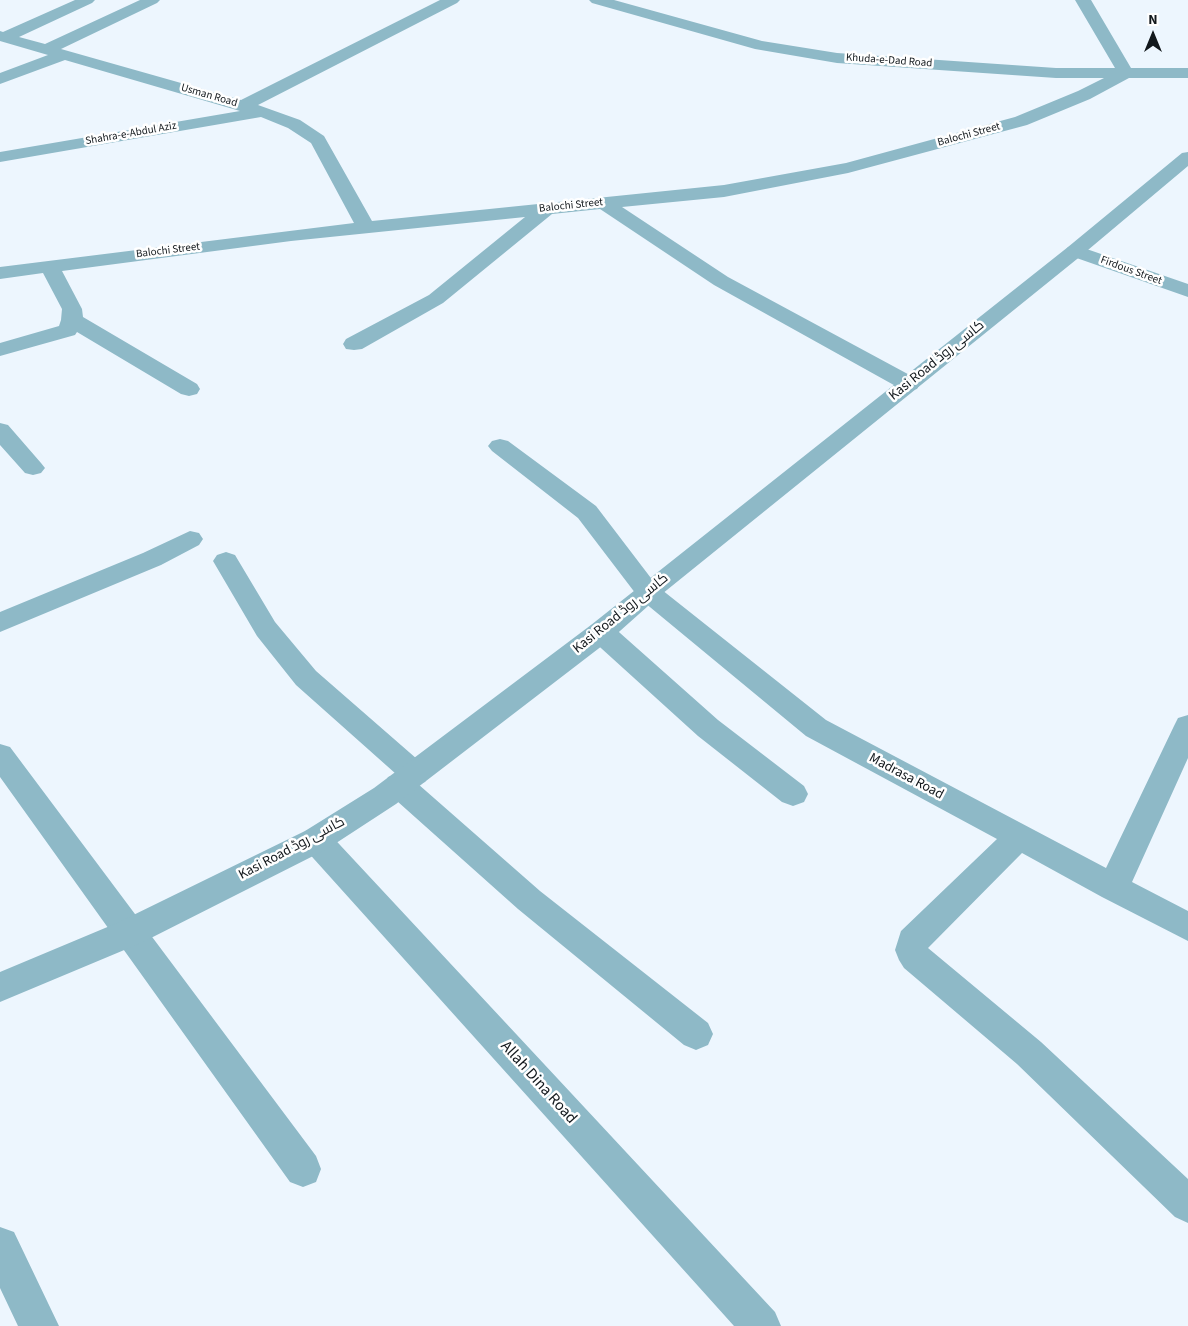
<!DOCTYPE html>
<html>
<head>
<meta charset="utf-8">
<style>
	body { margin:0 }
	#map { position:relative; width:1188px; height:1326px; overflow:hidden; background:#edf6fe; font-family:"Source Sans 3",sans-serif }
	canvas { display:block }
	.north { position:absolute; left:1128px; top:10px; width:50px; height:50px; -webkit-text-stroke:4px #fff; paint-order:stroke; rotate:0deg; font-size:14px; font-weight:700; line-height:20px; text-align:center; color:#12181c }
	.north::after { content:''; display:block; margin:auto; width:18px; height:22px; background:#12181c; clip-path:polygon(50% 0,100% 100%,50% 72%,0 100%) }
</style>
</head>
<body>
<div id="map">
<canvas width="1188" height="1326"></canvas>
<div class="north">N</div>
</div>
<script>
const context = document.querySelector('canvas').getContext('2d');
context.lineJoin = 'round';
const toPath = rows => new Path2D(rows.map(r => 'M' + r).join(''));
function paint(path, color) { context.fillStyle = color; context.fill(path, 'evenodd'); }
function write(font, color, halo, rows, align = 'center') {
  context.font = font + ' "Source Sans 3",Cairo,sans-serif'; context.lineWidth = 5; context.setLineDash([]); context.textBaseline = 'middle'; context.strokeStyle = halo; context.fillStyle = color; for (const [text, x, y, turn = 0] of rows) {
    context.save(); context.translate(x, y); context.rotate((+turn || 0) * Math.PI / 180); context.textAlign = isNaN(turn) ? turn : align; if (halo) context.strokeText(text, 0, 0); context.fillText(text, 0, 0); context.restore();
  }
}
const minor = toPath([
	[75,0,95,0,92,3,19,37,45,44,140,0,160,0,157,3,61,49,241,100,440,0,460,0,457,3,258,105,300,120,324,136,372,221,724,185,846,163,1015,117,1078,91,1104,78,1056,78,837,63,755,49,592,3,589,0,614,0,762,41,837,53,1056,68,1115,68,1075,0,1091,0,1131,68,1188,68,1188,78,1129,78,1090,99,1027,125,848,173,724,197,622,207,728,277,917,379,920,384,917,389,909,391,901,389,714,285,600,209,552,214,443,303,362,349,354,350,346,349,343,344,346,339,429,295,525,217,291,241,62,271,82,309,83,317,197,384,200,389,197,394,189,396,181,394,77,332,75,335,0,356,0,343,59,326,61,320,62,309,43,273,0,279,0,267,354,223,311,143,288,128,261,117,0,162,0,152,240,111,65,60,0,84,0,73,48,55,0,41,0,31,3,32,75,0],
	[1075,245,1188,284,1188,297,1068,255,1065,251,1068,247,1075,245],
	[0,423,8,425,41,463,45,468,41,473,33,475,25,473,0,445,0,423],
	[500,439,508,441,596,506,657,586,826,720,1106,868,1174,726,1178,718,1188,715,1188,758,1132,882,1188,911,1188,941,1102,897,1022,853,928,948,1041,1042,1188,1179,1188,1223,1175,1217,1017,1064,904,968,899,960,895,950,901,931,997,839,806,736,639,598,578,518,492,451,488,446,492,441,500,439],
	[190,531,199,533,203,539,199,545,161,565,0,632,0,612,143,553,190,531],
	[226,552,235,555,275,622,316,671,425,766,430,774,425,782,418,784,540,891,708,1023,713,1034,708,1045,696,1050,684,1045,518,909,388,793,384,785,388,777,396,774,296,685,257,636,213,561,217,555,226,552],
	[601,623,611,625,718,720,804,786,808,794,804,802,793,806,782,802,698,736,591,639,588,632,591,625,601,623],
	[0,744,10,747,316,1156,321,1169,316,1182,303,1187,290,1182,0,777,0,744],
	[316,828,327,831,775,1312,781,1326,734,1326,305,849,301,840,305,831,316,828],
	[0,1227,14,1232,59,1326,18,1326,0,1288,0,1227]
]);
const tertiary = toPath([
	[1188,152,1188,166,1082,255,657,598,611,639,396,804,327,849,141,943,0,1002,0,972,117,923,305,831,374,788,591,625,1068,247,1182,153,1188,152]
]);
const farStreetnames = [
	["Khuda-e-Dad Road",889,61,4],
	["Usman Road",209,96,16],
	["Shahra-e-Abdul Aziz",131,134,-10],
	["Balochi Street",969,135,-15],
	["Balochi Street",571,206,-6],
	["Balochi Street",168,251,-7],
	["Firdous Street",1131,271,20]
];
const streetNames = [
	["Kasi Road کاسی روڈ",937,361,-39],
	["Kasi Road کاسی روڈ",621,614,-39],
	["Madrasa Road",906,777,28],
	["Kasi Road کاسی روڈ",292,849,-28]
];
const nearStreetnames = [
	["Allah Dina Road",538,1083,48]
];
paint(minor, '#8eb9c7');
paint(tertiary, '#8eb9c7');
write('11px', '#12181c', '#fff', farStreetnames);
write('14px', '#12181c', '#fff', streetNames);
write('16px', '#12181c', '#fff', nearStreetnames);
</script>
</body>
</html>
